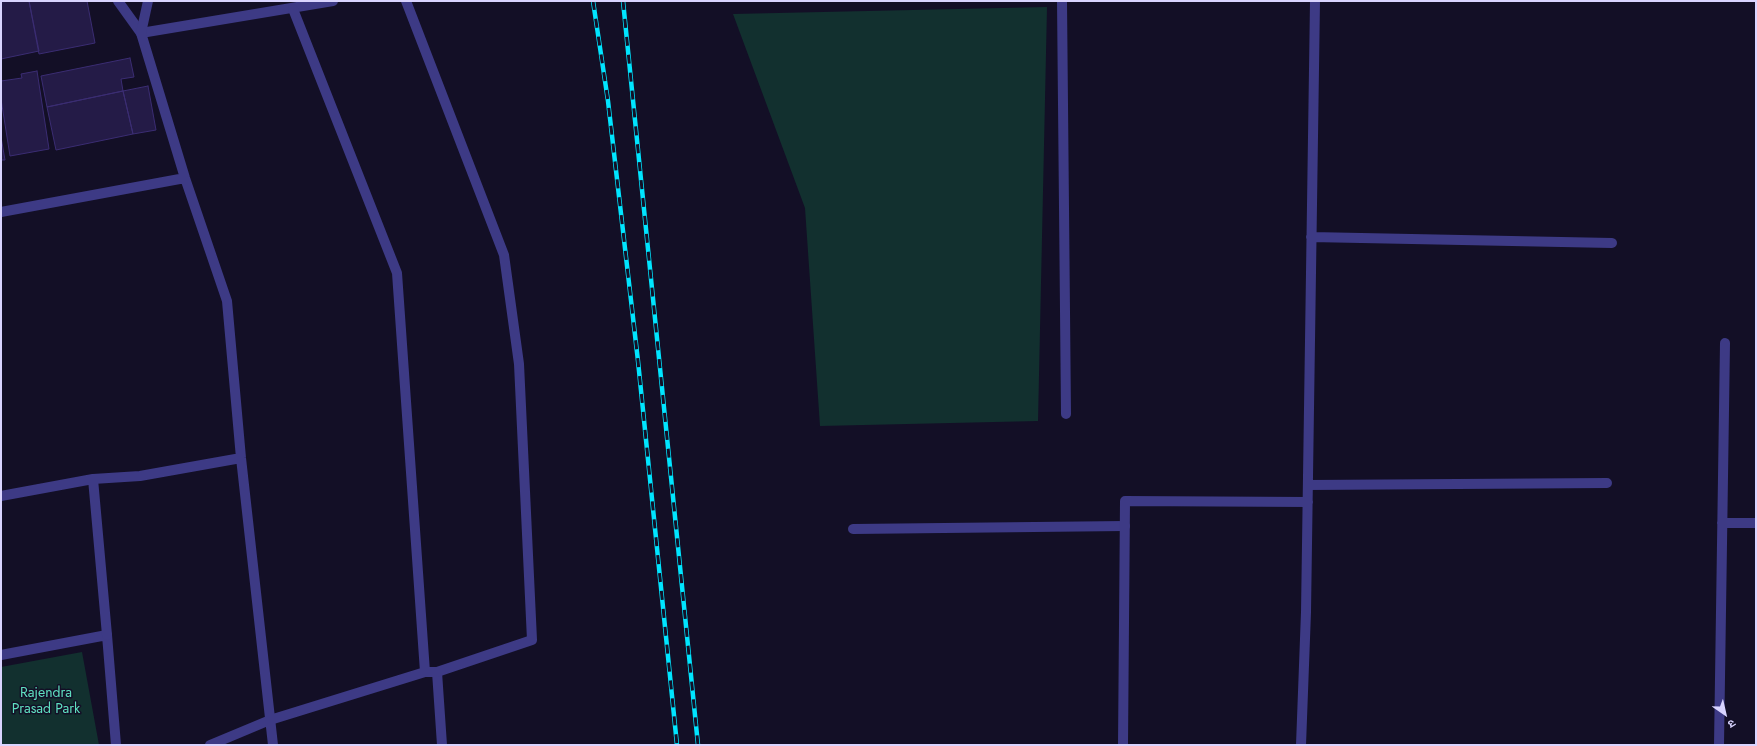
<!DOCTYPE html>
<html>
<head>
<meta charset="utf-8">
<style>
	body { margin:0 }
	#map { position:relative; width:1757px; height:746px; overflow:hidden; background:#130f26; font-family:Jost,"Noto Sans Devanagari",sans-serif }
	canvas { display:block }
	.frame { position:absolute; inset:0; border:2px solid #d9d4ff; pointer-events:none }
	.north { position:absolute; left:1705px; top:694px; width:40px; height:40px; -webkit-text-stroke:3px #130f26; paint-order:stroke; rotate:146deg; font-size:11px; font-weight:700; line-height:16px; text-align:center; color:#d9d4ff }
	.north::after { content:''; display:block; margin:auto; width:14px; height:18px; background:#d9d4ff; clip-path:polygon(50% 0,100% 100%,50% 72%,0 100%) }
</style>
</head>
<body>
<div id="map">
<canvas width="1757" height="746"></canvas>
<div class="frame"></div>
<div class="north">उ</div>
</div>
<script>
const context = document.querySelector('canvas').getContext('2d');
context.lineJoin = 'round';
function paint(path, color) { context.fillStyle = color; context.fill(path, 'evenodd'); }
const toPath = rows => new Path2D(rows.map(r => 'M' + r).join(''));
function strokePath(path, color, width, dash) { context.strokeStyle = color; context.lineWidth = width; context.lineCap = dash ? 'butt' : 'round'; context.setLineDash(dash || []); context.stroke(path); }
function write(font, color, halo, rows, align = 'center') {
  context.font = font + ' Jost,sans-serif'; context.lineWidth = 3; context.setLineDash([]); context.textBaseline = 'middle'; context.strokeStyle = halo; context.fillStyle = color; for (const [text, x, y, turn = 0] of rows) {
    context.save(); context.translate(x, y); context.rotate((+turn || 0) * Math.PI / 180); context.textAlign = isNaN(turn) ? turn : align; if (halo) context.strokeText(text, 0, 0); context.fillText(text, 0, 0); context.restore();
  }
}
const green = toPath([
	[1047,7,1038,421,820,426,805,208,733,14],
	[82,652,99,745,1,745,1,667]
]);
const building = toPath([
	[1,1,29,1,39,51,1,59,1,1],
	[29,1,87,1,95,43,39,54,29,1],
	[130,58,134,77,121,79,123,91,47,107,41,76,130,58],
	[37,71,49,149,10,156,1,99,1,81,22,78,21,74,37,71],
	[148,86,156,130,133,134,123,91,148,86],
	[123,91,133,134,56,150,47,107,123,91],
	[1,137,5,160,1,160,1,137]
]);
const service = toPath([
	[118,1,141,33,333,1],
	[1722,523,1756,523],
	[853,529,1125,526],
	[1,655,107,635,116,745],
	[437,672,442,745],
	[1719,745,1725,343]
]);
const minor = toPath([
	[148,1,141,33,185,178,227,301,241,458,273,745],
	[1062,1,1066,414],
	[293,9,397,273,425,672],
	[1,212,185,178],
	[1311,237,1612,243],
	[93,479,107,635],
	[1308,485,1607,483],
	[1,496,93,479,140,476,241,458],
	[210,745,270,720,425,672,437,672,532,640,519,364,504,255,406,1],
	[1123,745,1125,501,1308,502],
	[1301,745,1306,612,1315,1]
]);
const rail = toPath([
	[593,1,608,101,638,361,677,745],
	[623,1,698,745]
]);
const parkNames = [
	["Rajendra",46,694],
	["Prasad Park",46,710]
];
paint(green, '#12302f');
paint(building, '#241b47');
strokePath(building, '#3b2d73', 1);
strokePath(service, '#3d3a85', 10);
strokePath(minor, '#3d3a85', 10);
strokePath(rail, '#00e5ff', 4.5);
strokePath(rail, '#130f26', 3, [9]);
write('14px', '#5fe0c0', '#130f26', parkNames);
</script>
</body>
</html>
